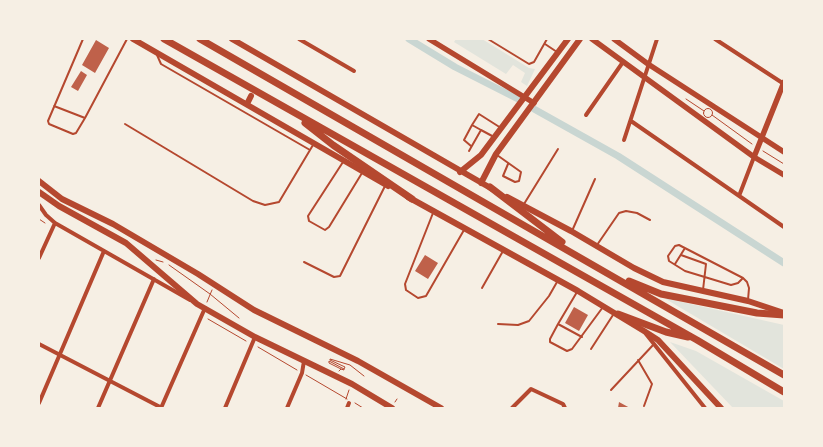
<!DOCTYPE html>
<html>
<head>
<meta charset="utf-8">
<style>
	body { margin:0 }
	#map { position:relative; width:823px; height:447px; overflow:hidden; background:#f6efe4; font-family:"PT Sans",sans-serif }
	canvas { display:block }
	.frame { position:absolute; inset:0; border:40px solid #f6efe4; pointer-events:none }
</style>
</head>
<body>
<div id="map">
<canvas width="823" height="447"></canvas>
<div class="frame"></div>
</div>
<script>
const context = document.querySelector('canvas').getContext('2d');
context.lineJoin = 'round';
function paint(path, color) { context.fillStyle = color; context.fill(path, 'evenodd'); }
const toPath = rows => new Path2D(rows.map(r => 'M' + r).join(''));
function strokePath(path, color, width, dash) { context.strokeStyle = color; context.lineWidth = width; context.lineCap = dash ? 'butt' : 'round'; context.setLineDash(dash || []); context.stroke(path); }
const green = toPath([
	[456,39,482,39,529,68,535,69,527,86,521,82,525,73,513,65,506,74,454,42],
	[664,298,784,325,784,369],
	[670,342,696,351,784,401,784,408,733,408]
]);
const canal = toPath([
	[409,39,455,67,518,99],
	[534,109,618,156,784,263]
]);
const building = toPath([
	[96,40,109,48,95,73,82,65],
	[81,71,87,75,78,91,71,87],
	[425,255,438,263,428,279,415,271],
	[574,307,588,315,579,331,565,323],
	[619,402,630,408,618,408]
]);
const path = toPath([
	[686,99,704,111],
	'703.5 113a4.5 4.5 0 1 1 9 0a4.5 4.5 0 1 1-9 0Z',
	[712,115,752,144],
	[763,151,784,164],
	[39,219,45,223],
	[156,260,163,262],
	[169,265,210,294,239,318],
	[207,302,212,290],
	[208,319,246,341],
	[258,347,297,370],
	[341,369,329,363,329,361,344,369,345,367,330,360,330,359,350,365,364,376],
	[339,371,341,369,344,370,344,369],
	[306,375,347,399],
	[346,399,349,390],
	[395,402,397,399],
	[355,403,363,408]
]);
const service = toPath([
	[83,39,48,121,49,124,73,134,76,133,85,118,127,39],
	[488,39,529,64,534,62,547,39],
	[545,44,557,52],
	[157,55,161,64,310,150],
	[54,106,85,118],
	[125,124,253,201,265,205,279,202,313,145],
	[481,130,472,125,479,114,501,128],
	[471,146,464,140,472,125],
	[469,151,481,130,494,137],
	[497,155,521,172,519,181,515,182,503,176,508,164],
	[343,162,308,216,309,221,325,230,329,227,362,173],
	[524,204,558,149],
	[433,213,405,284,406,290,418,298,426,296,464,230],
	[572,231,595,179],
	[597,245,619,213,626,211,637,213,650,220],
	[681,255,706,264,703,290],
	[304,262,334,277,340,276,385,186],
	[675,264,685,248],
	[743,278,738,283,731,285,685,271,669,261,668,256,675,246,679,245,743,278,747,282,749,288,748,300],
	[482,288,503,251],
	[577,292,558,324,550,339,550,342,567,351,572,349,603,307],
	[498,324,518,325,529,321,549,296,557,282],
	[558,324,582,337],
	[591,349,613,315],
	[638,360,652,384,644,406],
	[611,390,654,344]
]);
const minor = toPath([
	[299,39,354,71],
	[715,39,784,84],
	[586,115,623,62],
	[631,121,784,227],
	[624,140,657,39],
	[739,196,754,157],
	[39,205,46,215,55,223,190,300],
	[39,258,55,223],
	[646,334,705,408],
	[39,344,162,408],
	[39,403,104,251],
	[98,408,154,279],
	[161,408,205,308],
	[225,408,255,337],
	[287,408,302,373,304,361],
	[347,408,349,403],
	[512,408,531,389,563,404,565,408]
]);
const tertiary = toPath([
	[429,39,534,103],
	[592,39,754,157,784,175],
	[614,39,648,64,784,152],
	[754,157,784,82]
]);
const secondary = toPath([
	[133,39,388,186],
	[232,39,494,190],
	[247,104,251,96],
	[460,172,481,155,568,39],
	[39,181,62,199,113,224,198,274,254,310,358,361,441,408],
	[481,183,496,154,580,39],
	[39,192,59,206,126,243,197,304,255,337,352,384,392,408],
	[408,197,578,291,644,331,658,340,721,408],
	[507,197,571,231,634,268,663,282,748,301,784,313]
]);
const trunk = toPath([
	[164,39,697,340,784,392],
	[200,39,784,375],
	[305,123,333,145,412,199],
	[490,187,562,242],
	[629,281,661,294,757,313,784,315],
	[618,314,666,332,688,337]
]);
paint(green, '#e2e4dc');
strokePath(canal, '#c9d6d2', 7);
paint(building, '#bf614a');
strokePath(path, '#b5482f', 1);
strokePath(service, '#b5482f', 2);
strokePath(minor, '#b5482f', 4);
strokePath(tertiary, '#b5482f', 5.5);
strokePath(secondary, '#b5482f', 6);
strokePath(trunk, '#b5482f', 7);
</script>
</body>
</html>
